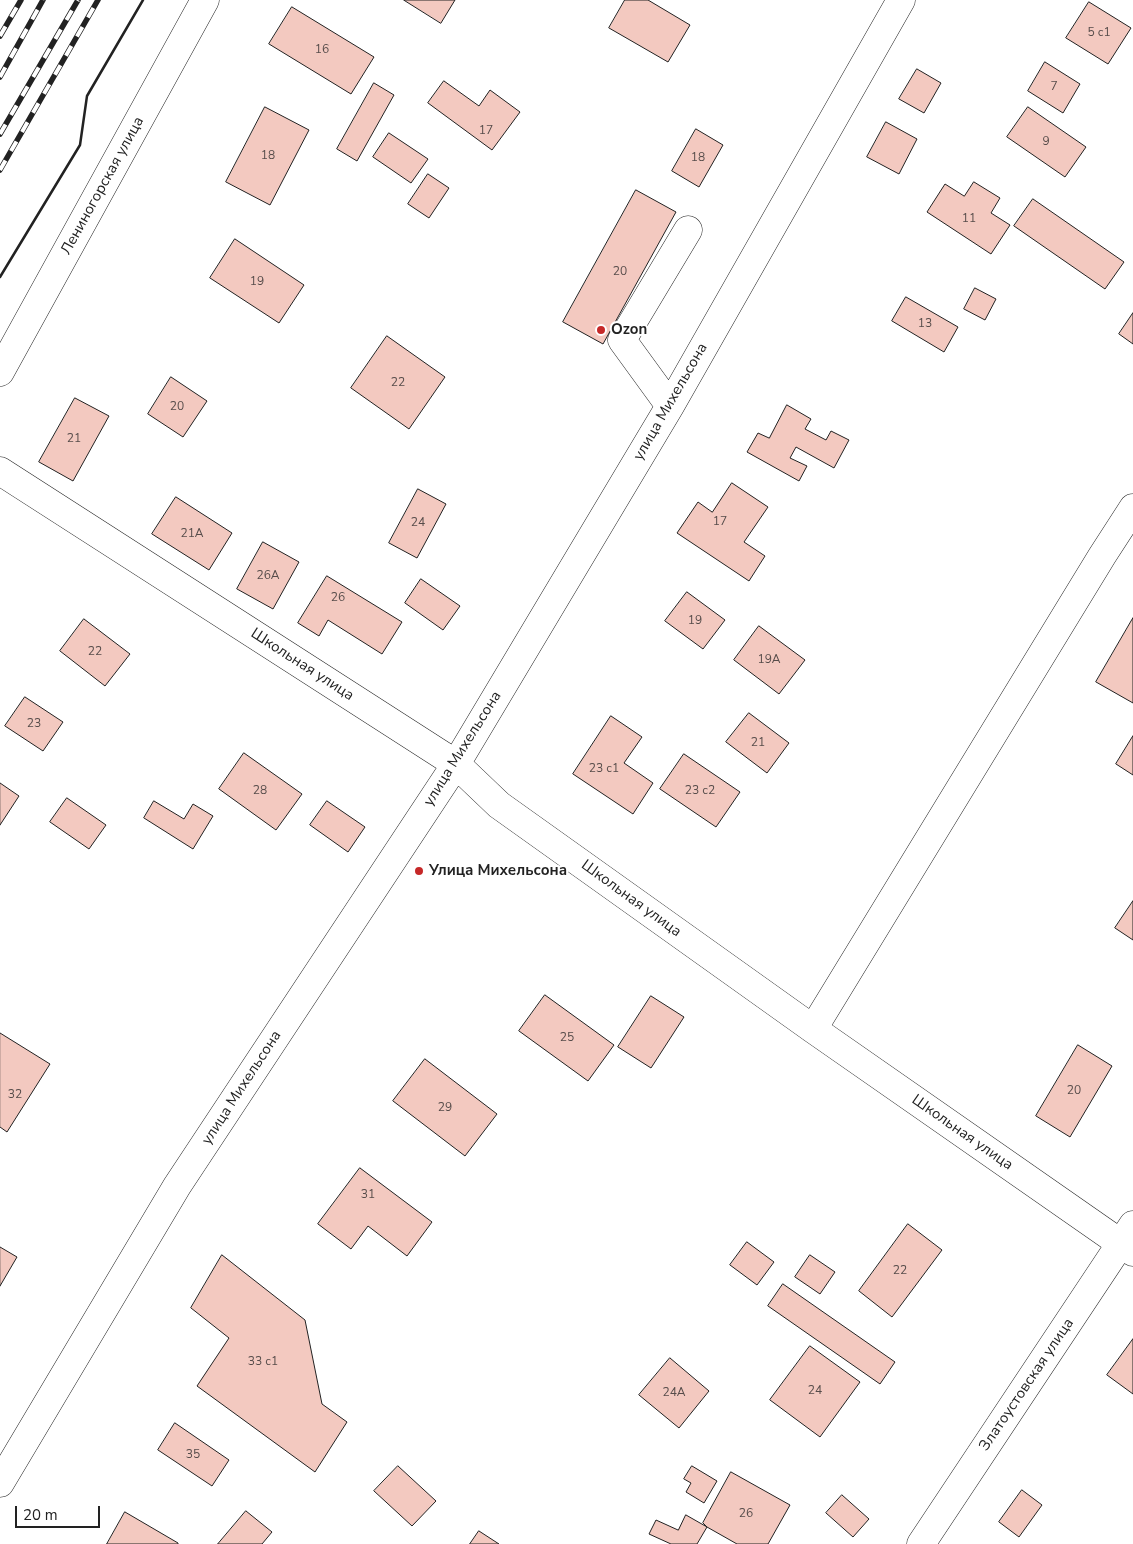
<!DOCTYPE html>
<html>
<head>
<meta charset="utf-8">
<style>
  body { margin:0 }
  #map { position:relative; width:1133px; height:1544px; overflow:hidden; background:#fff; font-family:"Nunito Sans",sans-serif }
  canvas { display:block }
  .scale { position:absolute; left:15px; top:1506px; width:85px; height:22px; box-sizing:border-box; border:2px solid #222; border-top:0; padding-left:6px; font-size:15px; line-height:18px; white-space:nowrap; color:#222; -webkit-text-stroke:4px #fff; paint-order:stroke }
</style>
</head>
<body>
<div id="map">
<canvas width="1133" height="1544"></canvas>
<div class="scale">20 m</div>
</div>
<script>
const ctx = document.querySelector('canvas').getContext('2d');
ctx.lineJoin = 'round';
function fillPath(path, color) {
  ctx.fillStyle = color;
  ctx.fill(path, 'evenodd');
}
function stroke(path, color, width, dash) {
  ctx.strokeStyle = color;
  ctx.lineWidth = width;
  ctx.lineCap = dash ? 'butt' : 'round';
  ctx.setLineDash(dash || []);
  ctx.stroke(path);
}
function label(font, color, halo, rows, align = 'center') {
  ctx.font = font + ' "Nunito Sans",sans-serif';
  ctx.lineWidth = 4;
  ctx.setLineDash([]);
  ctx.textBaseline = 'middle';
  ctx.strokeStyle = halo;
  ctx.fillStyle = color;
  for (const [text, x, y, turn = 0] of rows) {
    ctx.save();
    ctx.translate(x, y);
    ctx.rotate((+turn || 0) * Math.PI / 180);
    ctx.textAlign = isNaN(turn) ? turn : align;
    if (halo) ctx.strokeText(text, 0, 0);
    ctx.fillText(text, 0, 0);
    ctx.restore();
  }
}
const building = new Path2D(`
  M404,0H455L441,23Z
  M625,0H648L690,25L668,62L609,28Z
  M1089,2L1131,28L1108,64L1066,38Z
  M292,7L374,57L351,94L269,44Z
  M1045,62L1080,84L1063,113L1028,91Z
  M917,69L941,83L924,113L899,99Z
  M444,81L479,106L490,90L520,112L492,150L428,103Z
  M374,83L394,95L357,161L337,149Z
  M265,107L309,130L270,205L226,182Z
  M1028,107L1086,147L1065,177L1007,137Z
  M886,122L917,139L899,174L867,157Z
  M696,129L723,145L699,187L672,171Z
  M389,133L428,159L411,183L373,157Z
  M428,174L449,188L429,218L408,204Z
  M974,182L1000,198L991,213L1010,225L991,254L927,212L945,184L964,196Z
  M636,190L676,212L603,344L563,322Z
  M1033,199L1124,262L1105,289L1014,226Z
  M235,239L304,285L279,323L210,278Z
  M975,288L996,299L985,320L964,309Z
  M906,297L958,327L944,352L892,321Z
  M1133,313V344L1119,334Z
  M387,336L445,377L409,429L351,388Z
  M171,377L207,401L183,437L148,414Z
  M75,398L109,416L73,481L39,462Z
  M787,405L811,419L805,429L826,440L831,431L849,440L834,468L796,447L790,458L807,466L799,481L747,452L758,433L769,438Z
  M732,483L768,507L744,542L765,556L749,581L677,533L698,502L712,512Z
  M418,489L446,504L417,558L389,543Z
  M176,497L232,533L209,570L152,534Z
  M263,542L299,562L273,609L237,589Z
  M327,576L402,622L382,654L328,620L319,636L298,623Z
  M421,579L460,606L443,630L405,603Z
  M687,592L725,620L703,649L665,621Z
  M1133,618V703L1096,682Z
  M84,619L130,654L105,686L60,651Z
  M759,626L805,660L779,694L734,660Z
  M25,697L63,722L43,751L5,726Z
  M749,713L789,743L767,773L726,742Z
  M611,716L642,737L624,763L653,783L633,814L573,774Z
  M1133,736V775L1116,764Z
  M244,753L302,794L276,830L219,789Z
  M684,754L740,792L716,827L660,789Z
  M0,783L19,796L0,825Z
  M67,798L106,825L89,849L50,822Z
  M154,801L184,819L193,804L213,816L193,849L144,818Z
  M327,801L365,827L348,852L310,825Z
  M1133,901V940L1115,928Z
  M545,995L614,1045L588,1081L519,1031Z
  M651,996L684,1017L651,1068L618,1047Z
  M0,1033L50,1064L7,1132L0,1127Z
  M1078,1045L1112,1066L1070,1137L1036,1116Z
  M425,1059L497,1114L465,1156L393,1101Z
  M360,1168L432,1222L407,1256L368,1226L351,1249L318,1224Z
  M908,1224L942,1250L892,1317L859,1291Z
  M747,1242L774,1262L757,1285L730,1265Z
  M0,1247L17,1257L0,1286Z
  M222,1255L305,1320L322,1404L347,1422L315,1472L197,1386L229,1338L191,1308Z
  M810,1255L835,1272L820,1294L795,1277Z
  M783,1284L895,1362L880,1384L768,1306Z
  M1133,1339V1394L1107,1375Z
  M810,1346L860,1382L820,1437L770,1400Z
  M670,1358L709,1391L679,1428L639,1395Z
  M175,1423L229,1460L212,1486L158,1450Z
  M398,1466L436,1501L412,1526L374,1491Z
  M692,1466L717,1481L704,1503L686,1492L691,1483L684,1479Z
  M731,1472L790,1505L768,1544H737L707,1527L703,1523Z
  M1022,1490L1042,1505L1019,1537L999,1522Z
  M842,1495L869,1519L853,1537L826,1513Z
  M246,1511L272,1532L262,1544H218Z
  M125,1512L178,1543V1544H107Z
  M686,1515L707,1527L697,1544H671L649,1534L656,1520L678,1530Z
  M479,1531L499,1544H470Z`);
fillPath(building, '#f3c9c0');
stroke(building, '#222', 1);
const minor = new Path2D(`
  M0,372L205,0
  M670,406L622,340L688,230
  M0,471L456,764L499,805L813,1029L1133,1252
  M813,1029L1102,556L1133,508
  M0,1483L177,1186L456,764L670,406L901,0
  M921,1544L1133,1225`);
stroke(minor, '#222', 29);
stroke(minor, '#fff', 28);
const rail = new Path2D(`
  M0,36L21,0
  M0,77L43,0
  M0,134L78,0
  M0,170L98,0`);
stroke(rail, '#222', 5.5);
stroke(rail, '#fff', 4, [11]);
stroke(new Path2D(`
  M0,277L80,145L87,96L143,0`), '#222', 2.5);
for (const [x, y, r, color] of [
  [601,330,5,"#c62828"],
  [419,871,5,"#c62828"]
]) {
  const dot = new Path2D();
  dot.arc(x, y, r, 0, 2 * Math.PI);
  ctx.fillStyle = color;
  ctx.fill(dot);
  stroke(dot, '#fff', 2);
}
label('12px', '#564c4a', null, [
  ["5 с1",1099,33],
  ["16",322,50],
  ["7",1054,87],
  ["17",486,131],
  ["9",1046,142],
  ["18",268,156],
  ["18",698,158],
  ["11",969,219],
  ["20",620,272],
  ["19",257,282],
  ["13",925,324],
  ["22",398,383],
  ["20",177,407],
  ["21",74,439],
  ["17",720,522],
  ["24",418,523],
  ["21А",192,534],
  ["26А",268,576],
  ["26",338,598],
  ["19",695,621],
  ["22",95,652],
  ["19А",769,660],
  ["23",34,724],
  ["21",758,743],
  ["23 с1",604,769],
  ["28",260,791],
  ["23 с2",700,791],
  ["25",567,1038],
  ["20",1074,1091],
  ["32",15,1095],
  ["29",445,1108],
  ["31",368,1195],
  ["22",900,1271],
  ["33 с1",263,1362],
  ["24",815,1391],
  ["24А",674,1393],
  ["35",193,1455],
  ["26",746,1514]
]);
label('15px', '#222', '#fff', [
  ["Лениногорская улица",103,186,-61],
  ["улица Михельсона",671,402,-60],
  ["Школьная улица",302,665,33],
  ["улица Михельсона",463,749,-58],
  ["Школьная улица",631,899,36],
  ["улица Михельсона",242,1088,-57],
  ["Школьная улица",962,1133,35],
  ["Златоустовская улица",1027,1385,-56]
]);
label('bold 15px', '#222', '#fff', [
  ["Ozon",611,330],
  ["Улица Михельсона",429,871]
], 'left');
</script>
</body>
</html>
